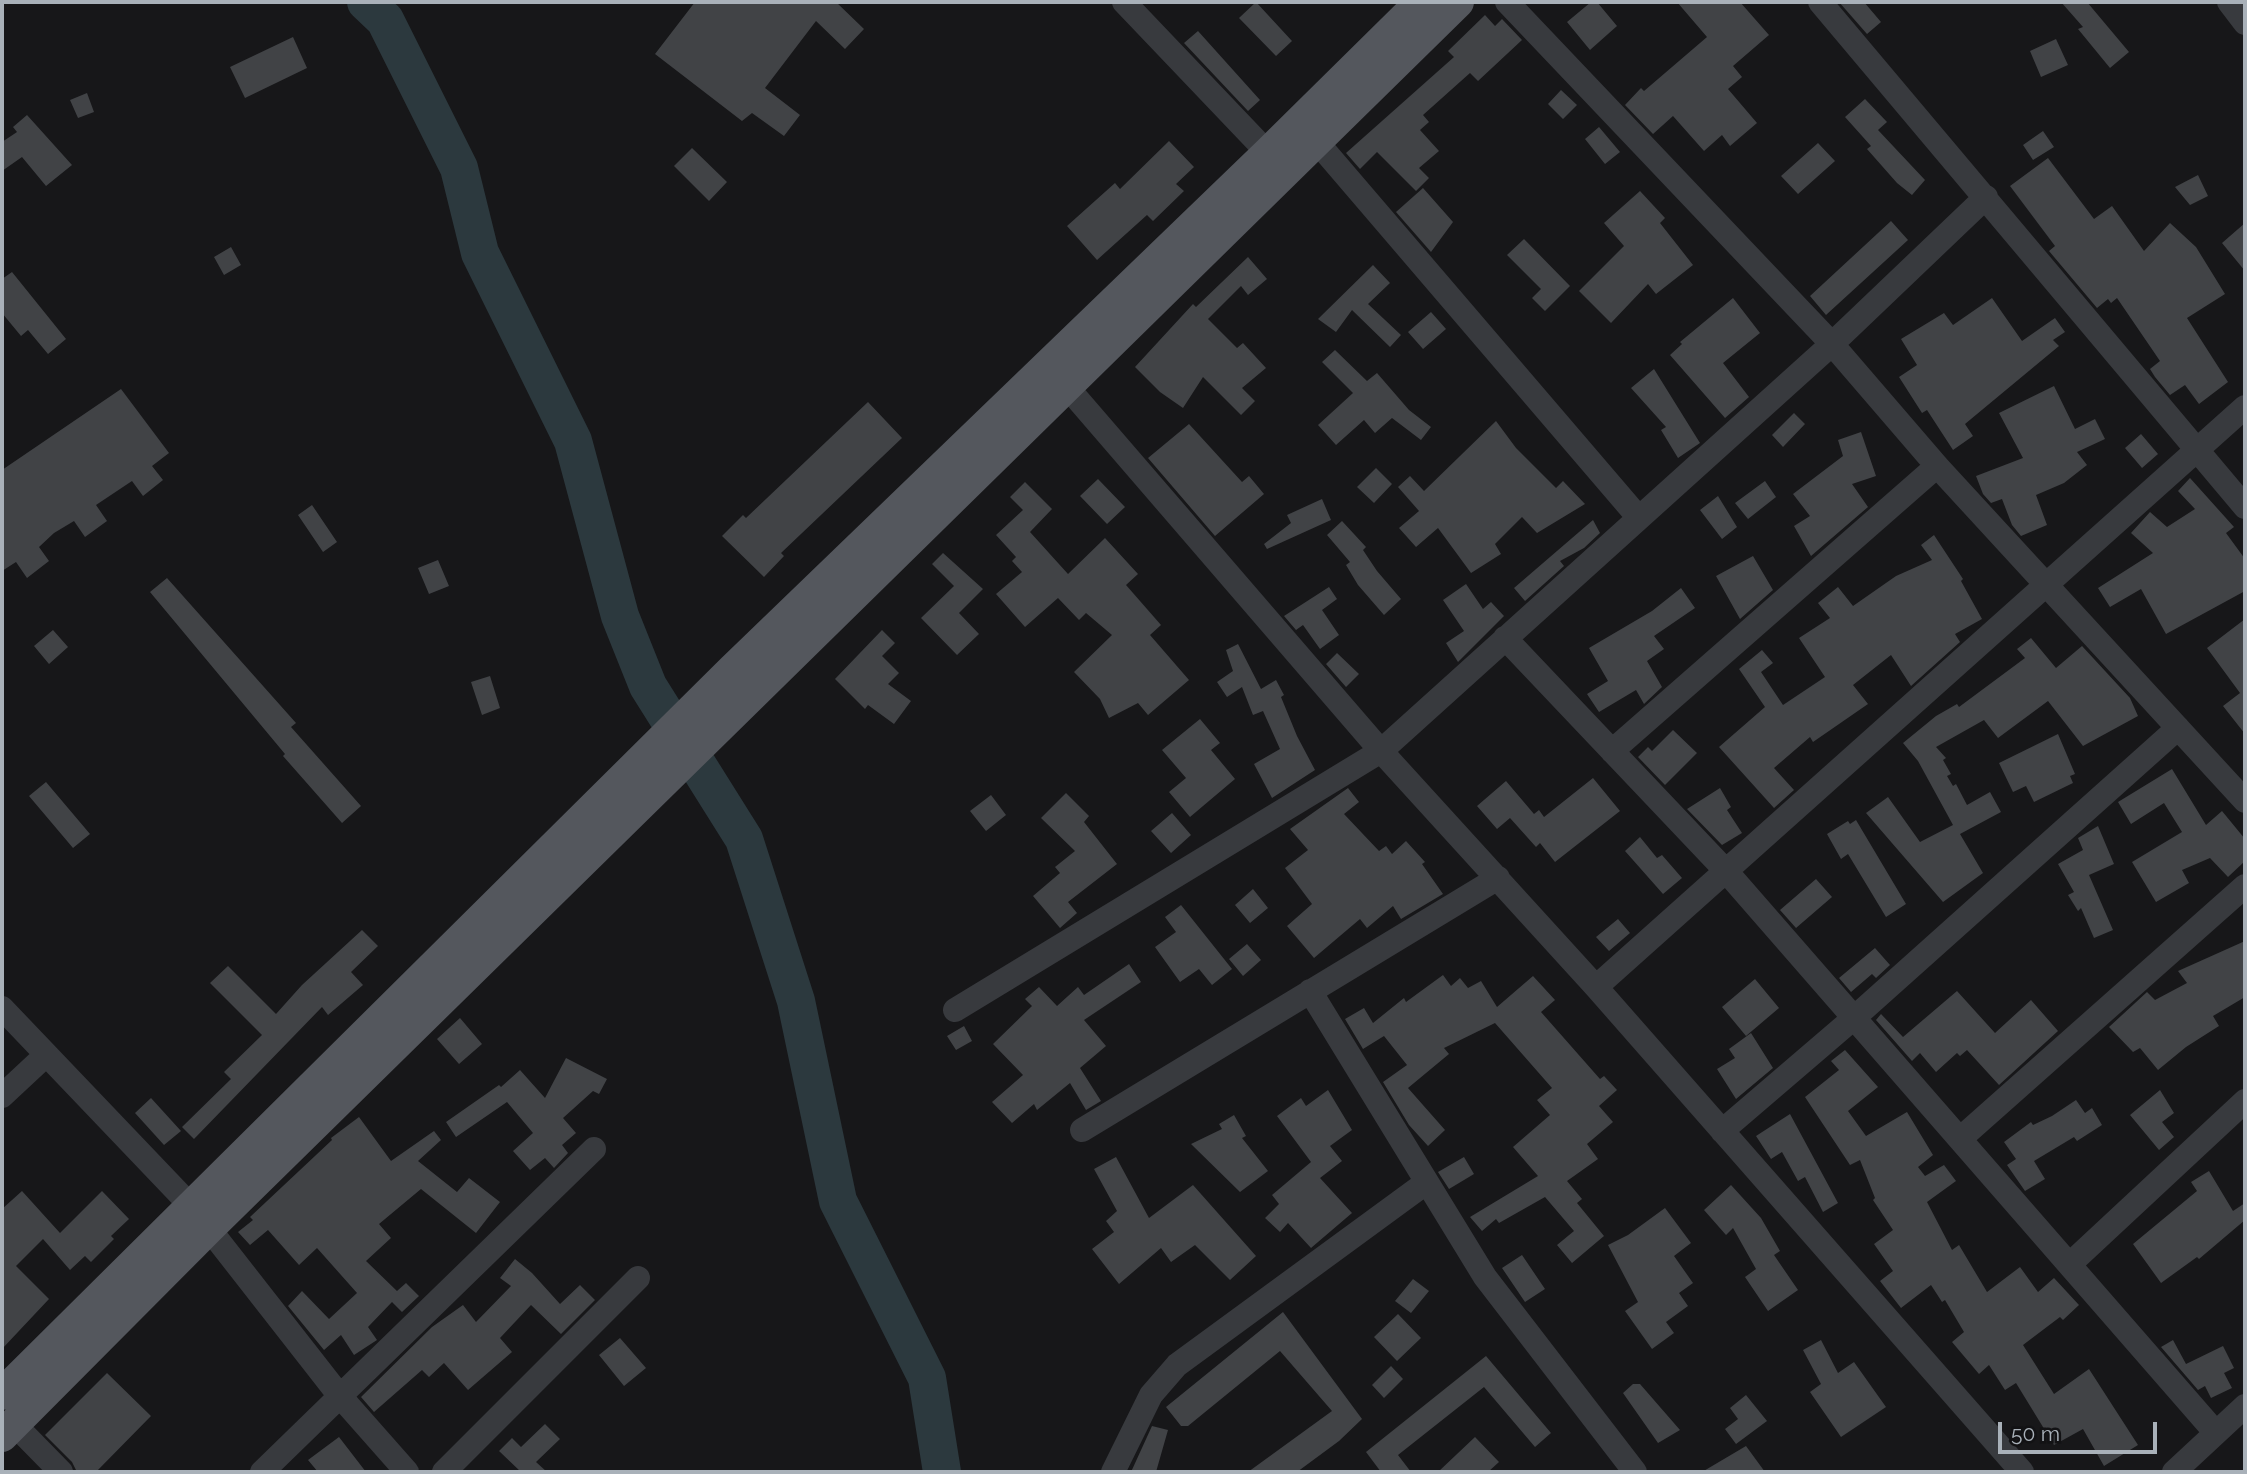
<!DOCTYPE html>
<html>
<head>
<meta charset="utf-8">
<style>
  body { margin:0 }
  #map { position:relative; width:2247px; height:1474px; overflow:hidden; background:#171719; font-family:Raleway,sans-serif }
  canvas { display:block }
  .frame { position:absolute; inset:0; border:4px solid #a9b1b9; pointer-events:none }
  .scale { position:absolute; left:1998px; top:1422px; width:159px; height:32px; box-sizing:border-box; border:4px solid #a9b1b9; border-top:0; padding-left:9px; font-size:21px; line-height:24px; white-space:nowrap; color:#a9b1b9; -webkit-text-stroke:5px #121214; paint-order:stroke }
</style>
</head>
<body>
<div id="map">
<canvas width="2247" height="1474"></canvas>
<div class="frame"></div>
<div class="scale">50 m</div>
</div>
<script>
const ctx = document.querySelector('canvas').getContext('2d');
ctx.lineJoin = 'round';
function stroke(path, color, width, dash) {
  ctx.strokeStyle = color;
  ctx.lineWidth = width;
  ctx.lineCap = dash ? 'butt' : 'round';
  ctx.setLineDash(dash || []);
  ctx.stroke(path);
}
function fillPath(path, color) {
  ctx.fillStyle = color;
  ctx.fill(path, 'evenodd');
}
stroke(new Path2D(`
  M366,2L385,20L459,168L480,253L573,441L620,616L648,686L744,839L796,1001L838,1201L927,1378L942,1472`), '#2c393e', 38);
fillPath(new Path2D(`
  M695,2H836L864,29L845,49L816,21L765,88L800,115L784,136L752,113L742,121L655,54Z
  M1256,2L1292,41L1276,56L1239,18Z
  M1591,2H1597L1617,26L1590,50L1567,22Z
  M1677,2H1740L1769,35L1733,66L1742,77L1728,89L1757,123L1730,146L1722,135L1704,151L1673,116L1653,134L1625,105L1641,88L1644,91L1707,37Z
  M1839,2H1864L1881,22L1867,34Z
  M2061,2H2087L2129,52L2110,68L2078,29L2083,27Z
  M1485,15L1495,26L1502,19L1522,40L1478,81L1470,73L1423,115L1429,122L1420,130L1439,151L1419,168L1429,178L1416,191L1377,152L1360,169L1346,153L1454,57L1448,51Z
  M1198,31L1260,100L1248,111L1184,43Z
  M293,37L307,68L245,98L230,67Z
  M2056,39L2068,65L2041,77L2030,51Z
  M1561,90L1577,105L1563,119L1548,104Z
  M87,93L94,112L78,118L70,100Z
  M1865,99L1887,122L1878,130L1925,180L1912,195L1897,183L1867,149L1871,146L1845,117Z
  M27,115L72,165L46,186L22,157L2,171V142L17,132L13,127Z
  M1599,127L1620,152L1605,164L1585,139Z
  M2043,131L2054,147L2033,160L2023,145Z
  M1169,141L1194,167L1176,184L1184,191L1153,221L1147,215L1097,260L1067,226L1115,183L1120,189Z
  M1818,143L1835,161L1798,194L1781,176Z
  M692,148L727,182L709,201L674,166Z
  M2048,158L2094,219L2112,206L2144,251L2170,223L2196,247L2225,294L2187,318L2228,382L2199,404L2185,385L2170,395L2155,377L2150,369L2160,361L2117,298L2111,303L2108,299L2097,308L2049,251L2055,246L2010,186Z
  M2198,175L2208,196L2190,205L2175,187Z
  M1423,188L1453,222L1431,252L1396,212Z
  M1640,191L1665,218L1660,223L1693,265L1656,294L1648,284L1611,323L1579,291L1624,246L1604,223Z
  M1891,221L1908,240L1826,315L1810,296Z
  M2245,223V271L2222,243Z
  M1524,239L1570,286L1545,311L1532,298L1541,289L1507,255Z
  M231,247L241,265L224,275L214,257Z
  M1248,257L1267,279L1248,295L1241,286L1208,319L1237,348L1243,343L1266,368L1242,388L1255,401L1241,415L1203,377L1183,408L1160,392L1135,367L1193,304L1196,307Z
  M1373,265L1390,283L1368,304L1401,335L1390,347L1352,310L1336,332L1318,319Z
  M12,272L66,339L48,354L28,330L21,336L2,313V279Z
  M1733,298L1760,333L1723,363L1749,397L1725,418L1670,355L1682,344L1680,342Z
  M1992,298L2022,341L2055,318L2065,332L2053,340L2059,346L1965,424L1973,436L1953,450L1927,410L1922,413L1899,377L1917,365L1901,339L1944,313L1953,325Z
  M1431,312L1446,329L1423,349L1408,332Z
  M1335,350L1367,381L1377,373L1409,410L1431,427L1421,440L1392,418L1375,433L1364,420L1336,445L1318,425L1353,393L1322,362Z
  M1654,369L1700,443L1678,458L1661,430L1666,427L1631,388Z
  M2054,386L2075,429L2095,419L2105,439L2077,452L2087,465L2064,483L2036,495L2047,525L2021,536L2012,525L2002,499L1991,503L1983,494L1976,476L2023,458L1999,413Z
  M121,389L169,453L152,466L163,480L143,496L132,481L96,505L107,521L85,537L74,521L54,533L39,547L49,561L27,578L16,562L2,571V470Z
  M868,402L902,438L781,553L784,556L764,577L722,536L743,515L746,518Z
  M1794,413L1805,424L1783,447L1772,435Z
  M1496,421L1516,448L1556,488L1563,481L1585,504L1537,533L1522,517L1495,544L1501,554L1471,573L1438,528L1416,547L1399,528L1419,511L1398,487L1410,476L1424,491Z
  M1189,424L1242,482L1249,476L1264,494L1215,536L1148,458Z
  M1861,432L1876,476L1852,484L1868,507L1811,556L1794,526L1810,516L1793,494L1843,456L1838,440Z
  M2141,434L2158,454L2142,468L2125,448Z
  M1376,468L1392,484L1374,503L1357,487Z
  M2190,478L2234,527L2226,533L2245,559V591L2166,634L2141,589L2110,607L2098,588L2153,553L2131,533L2150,512L2167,527L2195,509L2178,491Z
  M1098,479L1125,507L1107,524L1080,496Z
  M1765,481L1776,497L1748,519L1735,503Z
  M1025,482L1052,509L1030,532L1068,574L1105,538L1138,574L1126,585L1161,625L1150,635L1189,680L1148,715L1138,703L1109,718L1100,699L1074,672L1112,635L1086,613L1079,620L1058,598L1025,627L996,594L1022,572L1012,561L1016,557L996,535L1023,510L1010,497Z
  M1718,496L1737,527L1722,539L1700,510Z
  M1322,499L1331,520L1267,549L1264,544L1291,523L1287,515Z
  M312,505L337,542L323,552L298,515Z
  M1593,520L1600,533L1584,548L1560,561L1564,566L1525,601L1514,588Z
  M1342,521L1366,547L1363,550L1377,571L1401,599L1384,615L1358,585L1346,565L1350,562L1327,535Z
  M1934,535L1963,579L1961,581L1982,619L1955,634L1960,642L1911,686L1891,655L1853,685L1868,704L1813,742L1810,737L1774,768L1794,790L1774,808L1719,747L1765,707L1739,669L1762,650L1773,663L1761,672L1783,705L1825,677L1799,638L1830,618L1818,603L1838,587L1853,606L1896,576L1932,560L1921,545Z
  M943,553L983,589L959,613L979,634L957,655L921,618L954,586L932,564Z
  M1753,556L1773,590L1740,619L1716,576Z
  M438,560L449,586L429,594L418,568Z
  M167,578L296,723L291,727L361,806L342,823L283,756L285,754L150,592Z
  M1466,584L1483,609L1491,602L1504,616L1458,662L1446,643L1464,631L1443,600Z
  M1329,587L1337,599L1322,610L1339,635L1320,649L1303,625L1296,630L1284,616Z
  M1681,588L1695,608L1654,636L1664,649L1647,661L1662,687L1644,704L1636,690L1599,712L1587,694L1608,681L1589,648L1652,611Z
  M2245,619V734L2223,706L2240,693L2207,648Z
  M53,630L68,647L49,664L34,646Z
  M882,630L895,643L882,656L899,673L888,684L911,701L894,724L868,705L865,709L835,679Z
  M2031,638L2056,668L2082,646L2130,698L2138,716L2083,746L2048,701L1998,738L1984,720L1936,747L1946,758L1943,760L1951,774L1947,776L1953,786L1956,784L1967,805L1990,792L2001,812L1960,834L1983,873L1943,902L1866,813L1888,797L1920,842L1953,825L1918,761L1903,743L1936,716L1957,704L1959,707L2025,658L2017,649Z
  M1238,644L1261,689L1276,680L1284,695L1281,697L1297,736L1315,770L1272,798L1254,764L1280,749L1263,711L1253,715L1242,687L1227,697L1217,682L1233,671L1226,650Z
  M1337,653L1359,674L1346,687L1326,664Z
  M490,676L500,708L482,715L471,682Z
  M1200,719L1220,743L1211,750L1235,779L1190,817L1169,792L1186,778L1162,750Z
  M1673,730L1697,753L1665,785L1638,757L1648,747L1652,751Z
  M2058,734L2075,774L2070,776L2073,783L2034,802L2026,786L2013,792L1999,763Z
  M2172,769L2206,825L2222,811L2245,839V861L2228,877L2210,858L2182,870L2189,883L2156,902L2132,862L2182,832L2164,803L2131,824L2118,802Z
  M1593,778L1620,811L1555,862L1540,843L1536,847L1510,818L1497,829L1477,806L1506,781L1534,814L1539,810L1544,817Z
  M46,782L90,834L73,848L29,796Z
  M1348,788L1359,802L1344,814L1379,851L1386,846L1392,854L1406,841L1425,862L1422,864L1443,894L1401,919L1393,906L1367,928L1360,919L1314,958L1287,926L1312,904L1285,868L1308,850L1290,829Z
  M1720,788L1731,807L1727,810L1742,833L1722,845L1687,809Z
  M1066,793L1089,816L1084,822L1117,864L1068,902L1077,913L1060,928L1033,896L1060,873L1055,867L1075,851L1041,818Z
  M991,795L1006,815L986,831L970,811Z
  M1172,813L1191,835L1171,853L1151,831Z
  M1856,820L1906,904L1886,917L1848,854L1841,859L1827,834L1848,821L1850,824Z
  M2098,826L2114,864L2089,875L2113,930L2094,938L2081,908L2078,911L2068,895L2074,892L2058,864L2083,850L2078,838Z
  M1640,837L1657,858L1662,855L1682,878L1663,894L1625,851Z
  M1816,879L1832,897L1796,928L1780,910Z
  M1253,889L1268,908L1250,923L1235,905Z
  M1181,905L1232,969L1212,985L1199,969L1180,982L1155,947L1176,932L1165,917Z
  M1618,919L1630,933L1609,951L1596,937Z
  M362,930L378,946L351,972L363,985L328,1015L322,1007L194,1139L182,1127L231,1079L224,1072L262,1035L210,983L228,966L276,1014L302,985Z
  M2245,941V997L2213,1016L2219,1026L2186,1047L2158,1070L2140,1048L2133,1052L2109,1027L2147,992L2155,1000L2187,983L2178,971Z
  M1247,944L1261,960L1243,976L1229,959Z
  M1875,948L1890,965L1876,978L1872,974L1851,992L1839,978Z
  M1129,964L1141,982L1084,1020L1106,1046L1080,1068L1101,1101L1086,1110L1070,1083L1037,1110L1034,1104L1012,1123L992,1102L1023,1075L993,1044L1032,1006L1025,999L1039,987L1057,1006L1078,987L1084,995Z
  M1443,975L1451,986L1460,978L1468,988L1481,981L1497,1007L1533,976L1555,1000L1541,1012L1600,1079L1604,1076L1617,1090L1599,1106L1613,1122L1587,1144L1598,1159L1567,1181L1582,1199L1577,1203L1604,1236L1572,1263L1557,1245L1574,1231L1545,1197L1499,1223L1496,1219L1482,1231L1470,1217L1538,1176L1513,1147L1550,1115L1537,1100L1552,1088L1495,1023L1444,1048L1449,1054L1408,1088L1445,1130L1428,1146L1409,1125L1383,1082L1407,1065L1384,1036L1363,1049L1345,1019L1364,1008L1373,1023L1404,998L1406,1002Z
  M1755,979L1779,1008L1746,1036L1722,1007Z
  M1957,991L1995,1033L2031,1000L2058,1031L1999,1085L1967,1050L1960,1056L1957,1053L1936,1072L1920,1053L1912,1061L1876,1020L1881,1014L1903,1037Z
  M460,1018L482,1044L459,1064L437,1039Z
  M964,1026L972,1041L956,1050L947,1036Z
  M1751,1033L1773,1068L1736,1099L1717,1069L1735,1058L1729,1049Z
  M1845,1050L1878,1087L1848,1111L1866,1136L1907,1112L1933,1155L1918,1167L1925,1176L1944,1165L1956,1181L1927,1202L1952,1250L1959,1245L1987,1292L2020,1267L2038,1292L2054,1278L2079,1305L2063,1320L2060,1317L2023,1345L2054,1394L2089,1369L2138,1445L2104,1466L2083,1429L2054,1445L2016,1383L2005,1390L1989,1365L1979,1374L1952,1342L1964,1332L1945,1300L1942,1302L1931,1285L1901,1308L1880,1281L1893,1271L1874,1244L1893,1230L1873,1200L1875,1198L1860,1160L1850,1165L1805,1097L1839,1070L1831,1061Z
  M566,1058L607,1079L599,1094L593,1091L563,1118L576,1133L562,1145L568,1153L554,1168L545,1158L530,1170L513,1151L533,1133L507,1102L456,1137L446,1122L499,1085L501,1087L520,1070L545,1098Z
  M1328,1090L1352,1130L1330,1146L1342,1161L1320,1178L1352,1213L1311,1248L1288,1223L1280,1232L1265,1218L1279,1204L1272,1195L1311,1162L1277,1116L1301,1098L1306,1106Z
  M2160,1090L2174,1113L2162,1122L2174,1137L2159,1150L2130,1115Z
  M151,1098L181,1131L164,1145L135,1113Z
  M2076,1100L2085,1113L2092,1108L2102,1125L2077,1141L2074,1137L2034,1161L2045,1179L2025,1191L2007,1165L2016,1159L2004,1142L2031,1122L2033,1125L2052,1116Z
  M1790,1114L1838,1203L1823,1212L1805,1177L1798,1181L1782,1152L1771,1159L1756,1136Z
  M1234,1115L1246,1136L1242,1138L1268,1171L1240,1192L1191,1144L1222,1129L1219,1124Z
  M359,1117L391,1161L434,1131L441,1140L418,1161L457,1192L469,1178L500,1202L476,1233L421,1189L379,1224L391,1238L366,1261L397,1291L406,1283L419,1296L402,1312L392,1302L368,1327L377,1340L354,1355L341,1335L324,1350L288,1306L302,1291L329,1319L357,1293L317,1248L299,1265L268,1230L250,1245L238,1232L253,1220L250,1217L332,1140L331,1138Z
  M1116,1157L1149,1218L1193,1185L1256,1256L1230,1280L1195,1245L1171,1262L1161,1248L1119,1284L1092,1249L1114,1232L1106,1221L1117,1211L1094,1169Z
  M1464,1157L1474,1174L1449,1189L1438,1172Z
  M2209,1171L2233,1211L2245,1203V1220L2199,1259L2197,1257L2161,1283L2133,1244L2197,1191L2191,1182Z
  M1731,1185L1761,1218L1780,1251L1774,1255L1798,1290L1768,1311L1745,1277L1756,1269L1733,1228L1726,1235L1704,1210Z
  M22,1191L60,1233L102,1191L129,1219L111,1236L114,1239L91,1262L85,1256L70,1270L43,1239L16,1266L49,1299L2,1349V1209Z
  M1665,1208L1691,1243L1674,1256L1693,1283L1679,1293L1688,1306L1666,1322L1674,1333L1652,1349L1625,1311L1638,1302L1608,1245L1628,1235Z
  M1522,1255L1545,1289L1525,1302L1502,1268Z
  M515,1259L532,1273L560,1304L580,1285L595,1300L561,1334L531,1305L500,1338L512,1352L468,1390L444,1363L429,1377L422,1370L374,1412L361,1397L432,1327L463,1305L476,1322L511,1286L500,1278Z
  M1413,1279L1429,1291L1411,1313L1395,1301Z
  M1283,1312L1362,1419L1339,1441L1297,1472H1248L1332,1411L1280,1351L1188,1426H1181L1166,1407Z
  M1398,1314L1421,1338L1397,1361L1374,1337Z
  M620,1338L646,1368L624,1386L599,1355Z
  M1821,1340L1838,1373L1854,1362L1886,1407L1841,1437L1810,1392L1821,1384L1803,1350Z
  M2173,1340L2186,1364L2223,1346L2234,1368L2224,1373L2232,1388L2211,1398L2205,1386L2198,1390L2161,1347Z
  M1486,1356L1551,1433L1535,1447L1484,1387L1398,1455L1411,1472H1381L1366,1452Z
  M1391,1366L1403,1379L1384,1398L1372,1385Z
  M107,1373L151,1416L96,1472H77L72,1462L45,1435Z
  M1633,1384H1640L1680,1430L1658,1443L1623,1393Z
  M1746,1395L1767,1421L1736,1444L1725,1429L1738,1419L1730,1408Z
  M545,1424L560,1439L536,1462L547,1472H521L499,1451L512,1438L521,1447Z
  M1152,1426L1168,1430L1156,1472H1131Z
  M339,1437L366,1472H318L308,1460Z
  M1475,1437L1499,1462L1488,1472H1438Z
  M1746,1446L1765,1472H1702Z`), '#414346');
stroke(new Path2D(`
  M1124,2L1268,153
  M1507,2L1832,344L1937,466L2245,801
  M1820,2L2245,507
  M2229,2L2245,23
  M1317,142L1639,518
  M1055,373L1381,751L1596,987L2022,1472
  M1505,638L1726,871L2216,1433
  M1612,751L1937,466
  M1596,987L2245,407
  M1310,991L1485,1277L1635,1472
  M2,1008L192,1207L339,1395L407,1472
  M955,1010L1381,751L1832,344L1986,197
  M2,1096L46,1055
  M1082,1130L1498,878
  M1722,1131L1855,1017L2178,728
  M1961,1138L2245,886
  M2070,1264L2245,1101
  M14,1424L61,1472
  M262,1472L594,1149
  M444,1472L638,1278
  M1113,1472L1151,1395L1177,1365L1427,1182
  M2174,1472L2245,1406`), '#383a3e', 24);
stroke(new Path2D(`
  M2,1394L732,670L1268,153L1421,2
  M2,1436L209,1228L1458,2`), '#54575d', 32);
</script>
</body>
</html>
